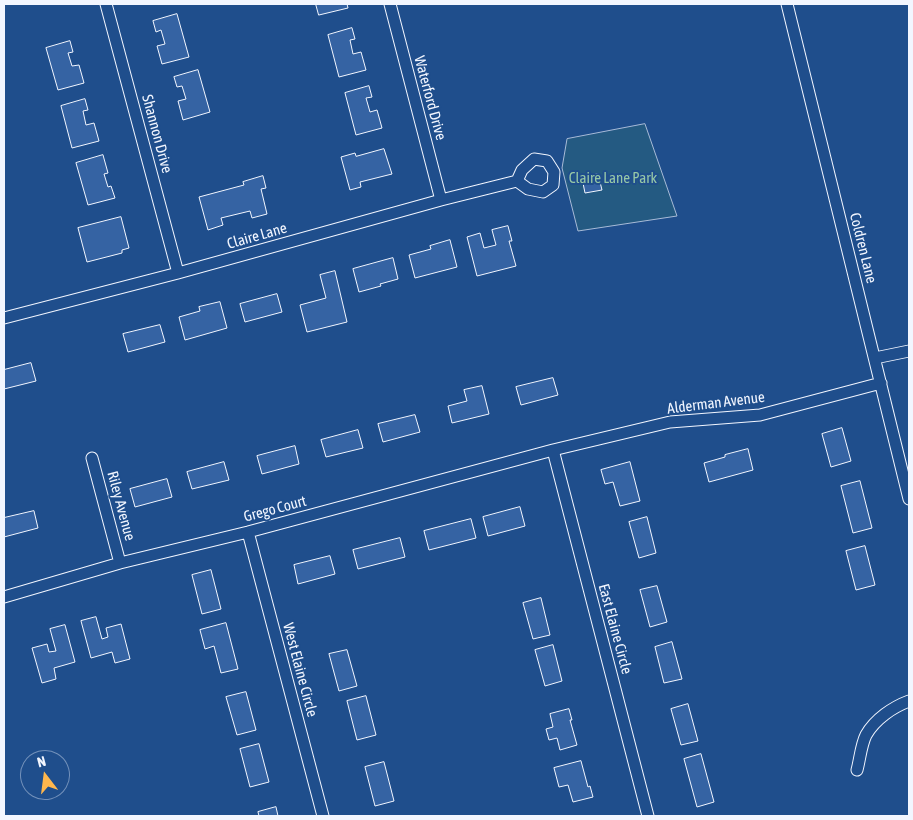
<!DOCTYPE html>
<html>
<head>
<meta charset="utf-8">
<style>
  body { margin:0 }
  #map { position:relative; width:913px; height:820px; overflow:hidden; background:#1f4e8c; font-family:"Asap Condensed",sans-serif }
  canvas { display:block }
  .frame { position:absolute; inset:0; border:5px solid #f2f6ff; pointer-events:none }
  .north { position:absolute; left:20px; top:750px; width:50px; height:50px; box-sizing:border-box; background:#1f4e8c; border:1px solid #7391ba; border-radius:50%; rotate:345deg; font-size:14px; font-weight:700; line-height:20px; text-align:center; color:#f2f6ff }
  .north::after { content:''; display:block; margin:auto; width:18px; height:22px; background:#ffb74d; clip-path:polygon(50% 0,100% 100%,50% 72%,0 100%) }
</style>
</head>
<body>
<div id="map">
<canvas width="913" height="820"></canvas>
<div class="frame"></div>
<div class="north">N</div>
</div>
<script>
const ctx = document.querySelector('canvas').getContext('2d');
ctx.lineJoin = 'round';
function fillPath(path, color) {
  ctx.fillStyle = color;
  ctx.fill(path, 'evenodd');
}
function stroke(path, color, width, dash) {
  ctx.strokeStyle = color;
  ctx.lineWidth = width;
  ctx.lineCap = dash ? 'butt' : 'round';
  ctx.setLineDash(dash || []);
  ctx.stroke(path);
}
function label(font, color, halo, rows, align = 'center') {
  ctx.font = font + ' "Asap Condensed",sans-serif';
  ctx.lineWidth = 4;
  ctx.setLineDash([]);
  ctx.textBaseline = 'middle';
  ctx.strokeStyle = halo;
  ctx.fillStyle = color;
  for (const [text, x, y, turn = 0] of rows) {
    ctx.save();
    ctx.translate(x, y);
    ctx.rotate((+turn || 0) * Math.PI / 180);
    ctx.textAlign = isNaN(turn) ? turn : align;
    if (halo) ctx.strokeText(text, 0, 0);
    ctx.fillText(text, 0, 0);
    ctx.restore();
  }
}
const green = new Path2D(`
  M645,124L677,216L578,231L562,168L567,139Z`);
fillPath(green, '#245a82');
stroke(green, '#a8bbd7', 1);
const building = new Path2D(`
  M316,4H347L348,8L319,15Z
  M177,14L189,57L162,64L157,46L165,44L161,30L156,32L153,21Z
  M352,28L355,39L350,40L353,54L361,52L366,70L339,77L328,35Z
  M70,41L73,52L68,53L72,66L79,65L84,83L58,90L46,48Z
  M198,70L210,112L183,120L178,101L186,99L182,86L177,87L174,77Z
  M369,86L372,97L366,98L370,112L377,110L382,128L356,135L345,93Z
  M85,99L88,110L83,111L86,125L94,123L99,141L72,148L61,106Z
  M384,149L392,174L360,182L361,187L350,190L341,157L355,153L356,156Z
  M103,155L108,173L104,174L108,187L111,186L115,198L88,205L76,163Z
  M598,174L602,190L585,193L582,178Z
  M263,176L266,188L261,189L267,214L252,218L250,211L221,218L223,225L208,230L199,197L244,185L243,182Z
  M121,217L129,248L122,250V253L87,262L78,228Z
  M508,226L512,241H509L516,266L477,276L467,237L480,233L484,248L496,245L492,230Z
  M450,240L457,267L415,278L409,255L431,249L430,246Z
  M393,258L398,279L380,284L381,286L359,292L353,269Z
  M335,271L347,322L307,332L300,305L326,298L320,275Z
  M277,294L282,312L245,322L240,304Z
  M220,302L227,328L185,340L179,317L200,311L199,307Z
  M160,325L165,342L128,352L123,334Z
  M31,363L36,381L4,389V370Z
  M553,378L558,395L521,405L516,387Z
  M482,386L489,414L452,423L448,406L467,401L464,390Z
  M415,415L420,432L383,442L378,424Z
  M842,428L851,461L831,467L822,434Z
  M358,430L363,448L326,457L321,440Z
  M295,446L299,464L262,474L257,456Z
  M748,449L753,470L709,482L704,463L725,457V455Z
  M224,462L229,480L192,489L187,472Z
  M630,462L640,501L620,506L613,482L605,484L601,470Z
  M167,479L172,497L135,507L130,489Z
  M860,481L872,528L853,533L841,486Z
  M520,507L525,526L488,536L483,517Z
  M34,511L38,528L4,537V518Z
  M647,517L656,553L639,558L629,522Z
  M471,519L476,538L429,550L424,531Z
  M400,538L405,557L358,569L353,550Z
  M865,546L875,585L856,590L846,551Z
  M330,556L335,574L298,584L294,565Z
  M211,570L221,609L202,614L192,575Z
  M657,586L667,622L650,627L640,590Z
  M541,598L550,635L533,639L523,603Z
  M96,617L102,639L108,637L106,628L121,624L130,659L115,663L112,652L91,658L81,621Z
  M226,623L238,669L221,673L214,646L205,649L200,630Z
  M65,625L75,662L54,668L56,679L42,683L32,648L47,644L49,652L56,651L50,629Z
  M672,642L682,679L664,683L655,647Z
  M553,645L562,681L545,686L535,650Z
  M347,650L357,686L339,691L329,654Z
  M246,692L256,730L237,735L226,697Z
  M366,696L376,735L357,740L347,701Z
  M688,704L698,741L681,745L671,709Z
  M569,709L572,720H570L577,745L560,750L557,738L549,740L546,729L553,727L550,714Z
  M259,744L269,782L250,787L240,749Z
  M701,754L714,802L697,807L684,759Z
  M581,761L588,787L590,786L593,797L573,802L568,785L559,787L554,768Z
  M384,762L394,801L375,806L365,767Z
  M276,807L278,816H259L258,812Z`);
fillPath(building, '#3563a3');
stroke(building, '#f2f6ff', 1);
const minor = new Path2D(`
  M106,4L178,273
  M390,4L441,200
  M787,4L909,499
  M534,159L547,161L554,172L553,185L543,192L528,189L517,181L522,170Z
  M4,318L178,273L441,200L517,181
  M875,358L909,351
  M553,450L648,816
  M92,458L120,563
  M248,532L323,816
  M4,597L120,563L248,532L553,450L670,422L760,415L881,383
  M857,770C860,759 861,745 866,735C875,719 893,707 909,701`);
stroke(minor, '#f2f6ff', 13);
stroke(minor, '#1f4e8c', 11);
label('15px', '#f2f6ff', '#1f4e8c', [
  ["Waterford Drive",430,98,75],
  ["Shannon Drive",157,134,75],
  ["Claire Lane",257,236,-16],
  ["Coldren Lane",863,248,76],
  ["Alderman Avenue",716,403,-7],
  ["Riley Avenue",121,506,75],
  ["Grego Court",275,509,-15],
  ["East Elaine Circle",615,629,75],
  ["West Elaine Circle",300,670,75]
]);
label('15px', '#97c8a6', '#1f4e8c', [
  ["Claire Lane Park",613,178]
]);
</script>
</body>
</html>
